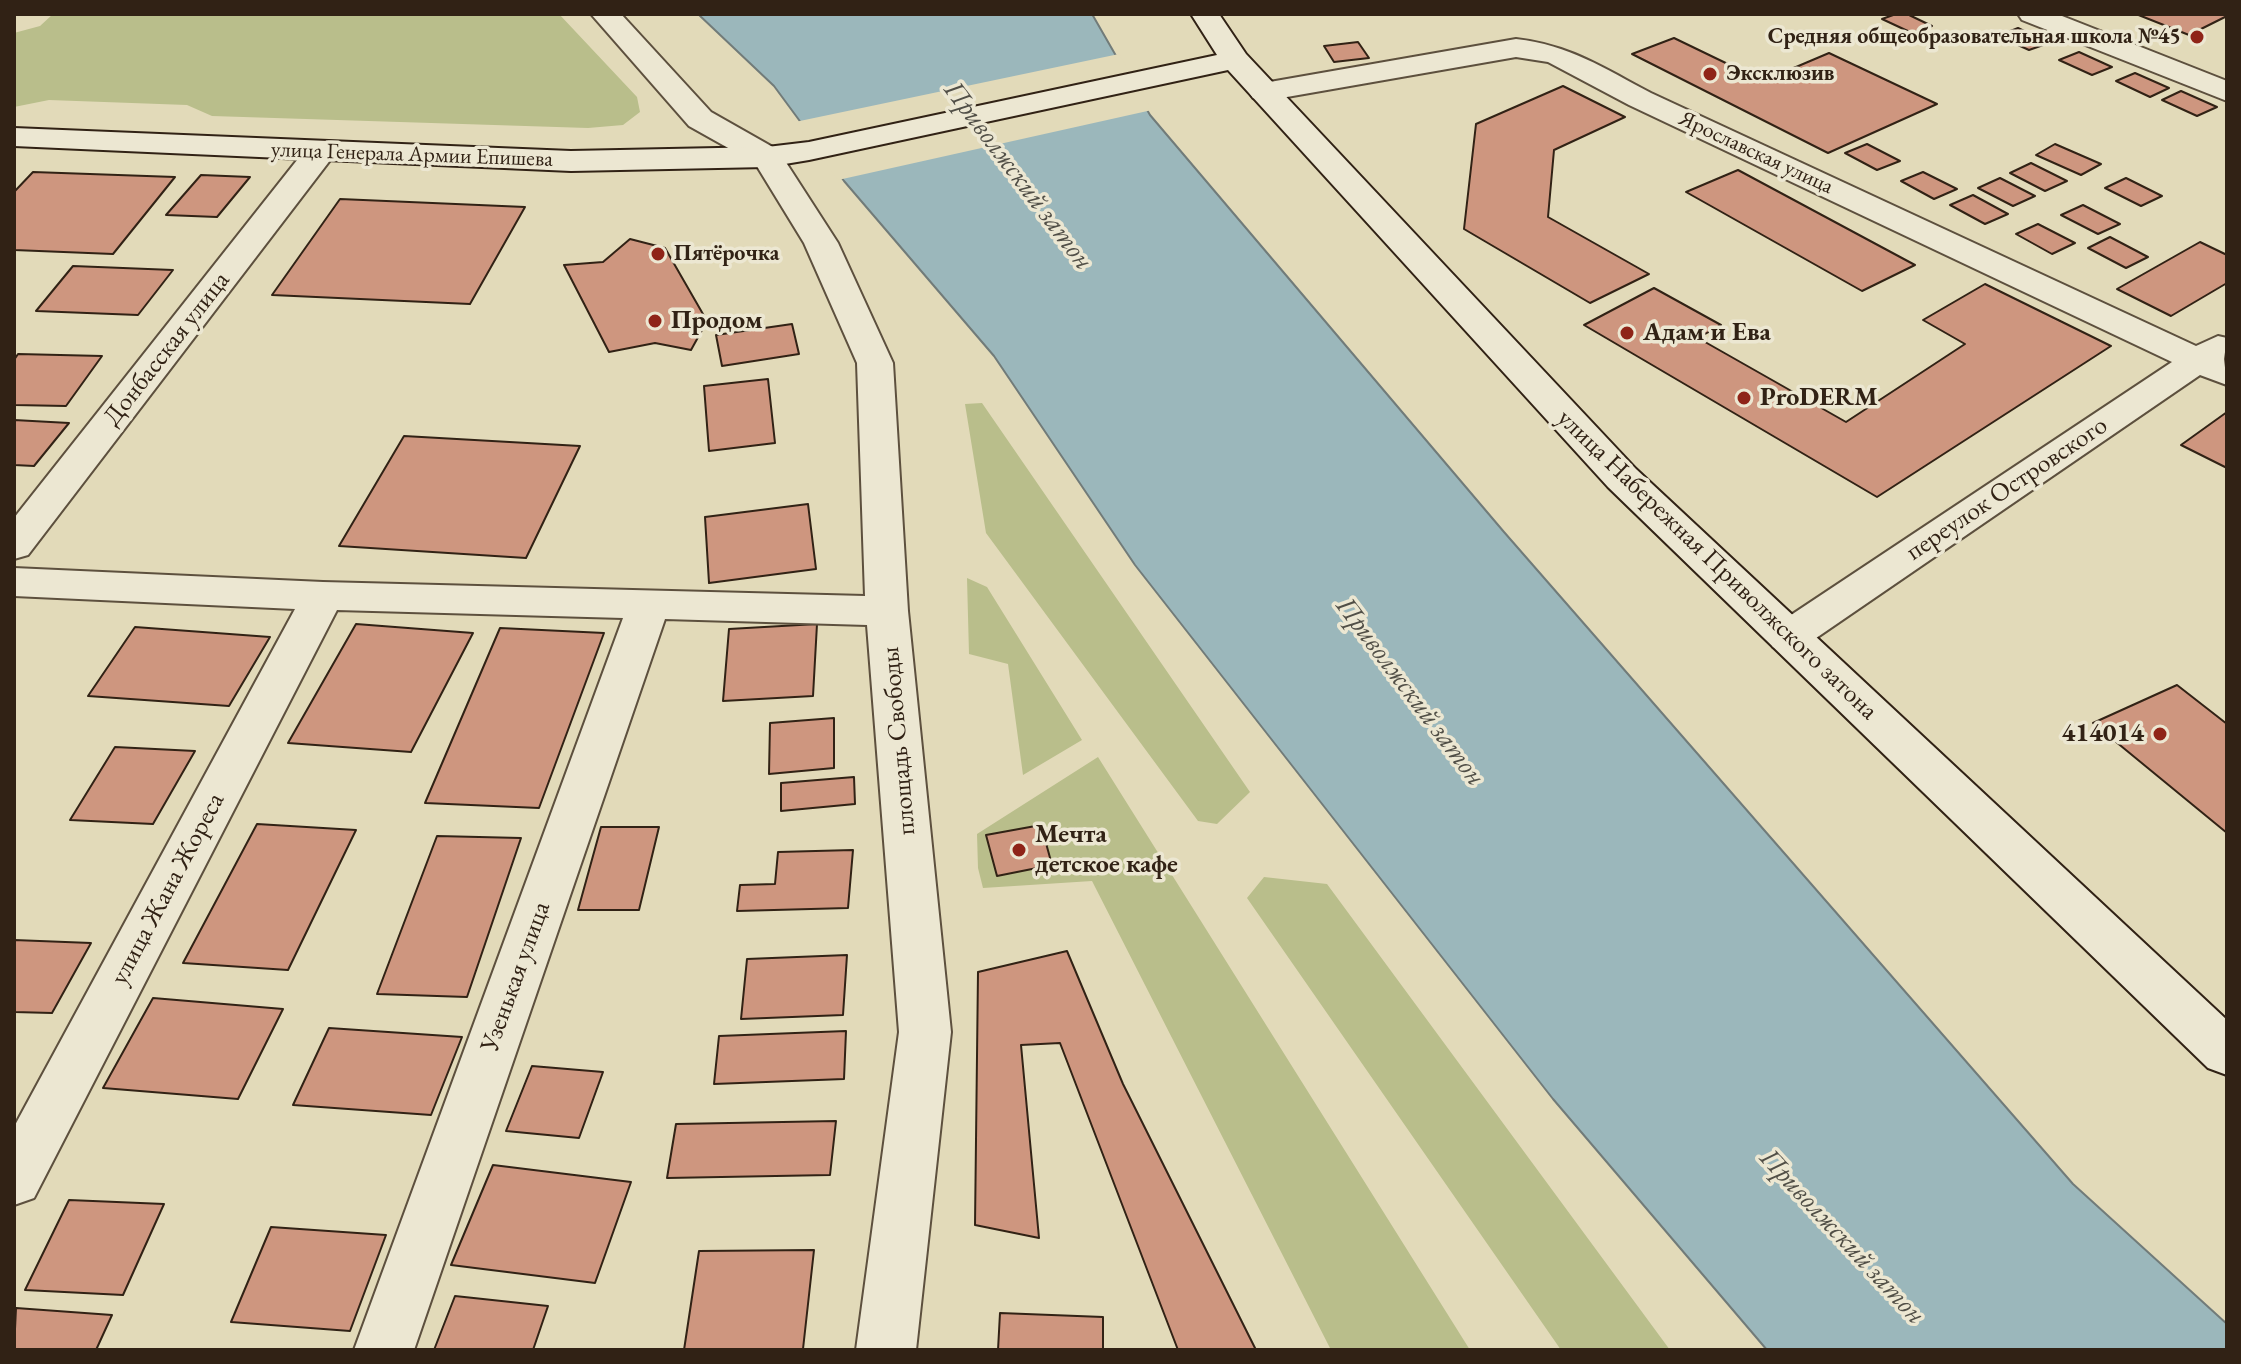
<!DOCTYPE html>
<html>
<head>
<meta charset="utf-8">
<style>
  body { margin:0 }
  #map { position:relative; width:2241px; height:1364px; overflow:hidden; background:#e2dab9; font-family:"EB Garamond",serif }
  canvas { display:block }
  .frame { position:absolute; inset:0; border:16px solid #312215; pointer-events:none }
</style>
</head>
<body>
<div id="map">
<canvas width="2241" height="1364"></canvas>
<div class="frame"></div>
</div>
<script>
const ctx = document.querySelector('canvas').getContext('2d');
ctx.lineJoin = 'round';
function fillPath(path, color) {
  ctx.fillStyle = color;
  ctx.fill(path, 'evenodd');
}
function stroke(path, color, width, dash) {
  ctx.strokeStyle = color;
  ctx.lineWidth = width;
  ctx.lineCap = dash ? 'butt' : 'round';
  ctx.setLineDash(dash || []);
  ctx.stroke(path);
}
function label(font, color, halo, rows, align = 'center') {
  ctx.font = font + ' "EB Garamond",serif';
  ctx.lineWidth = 7;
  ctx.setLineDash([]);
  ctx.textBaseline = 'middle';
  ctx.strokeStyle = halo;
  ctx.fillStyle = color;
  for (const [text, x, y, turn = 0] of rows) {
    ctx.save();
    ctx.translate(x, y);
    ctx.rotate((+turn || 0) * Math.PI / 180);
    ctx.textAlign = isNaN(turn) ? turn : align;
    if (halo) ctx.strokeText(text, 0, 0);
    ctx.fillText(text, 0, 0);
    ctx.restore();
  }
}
fillPath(new Path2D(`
  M53,14H559L637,97L640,112L623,125L588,128L212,116L187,105L49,100L14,107V33L40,26Z
  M982,403L1250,792L1217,824L1198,821L986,533L965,404Z
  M967,578L987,587L1082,740L1023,775L1008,664L969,654Z
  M1098,757L1470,1350H1331L1092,881L983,888L978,868L977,834Z
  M1264,877L1327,884L1670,1350H1561L1247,898Z`), '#b9be8b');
const water = new Path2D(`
  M698,14H1092L1150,115L1504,532L2073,1184L2227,1324V1350H1767L1553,1099L1135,565L994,356L844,181L774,86Z`);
fillPath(water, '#9bb7bb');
stroke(water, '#717b79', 2);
fillPath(new Path2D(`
  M1119,54L1152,110L838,180L795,122Z`), '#e2dab9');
const building = new Path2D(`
  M1896,14H1907L1932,26L1912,33L1882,19Z
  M2136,14H2227V16L2189,35Z
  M2018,28L2049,43L2029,50L1998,36Z
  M1674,38L1763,81L1829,53L1937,104L1828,153L1632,54Z
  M1358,42L1369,58L1334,62L1324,46Z
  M2079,52L2112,67L2092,75L2059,60Z
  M2135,73L2169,88L2150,97L2116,81Z
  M1563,86L1625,117L1554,150L1548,217L1649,274L1590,303L1464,229L1476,124Z
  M2181,91L2217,107L2197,116L2162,100Z
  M1867,144L1900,161L1877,170L1845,153Z
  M2055,144L2101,164L2081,175L2036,155Z
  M2031,163L2067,181L2045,191L2010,173Z
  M1738,170L1915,265L1862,291L1686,192Z
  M33,172L175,177L113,254L14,250V192Z
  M1923,172L1957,189L1934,199L1901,181Z
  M201,175L250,177L217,217L166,215Z
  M2000,178L2035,196L2013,206L1978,188Z
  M2126,178L2162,196L2141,206L2105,188Z
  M1973,195L2008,214L1985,224L1950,205Z
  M340,199L525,207L470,304L272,295Z
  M2083,205L2120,224L2098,234L2061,215Z
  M2038,224L2075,243L2052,254L2016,234Z
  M2110,237L2148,257L2126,268L2088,248Z
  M630,239L665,248L707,321L691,350L655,343L609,352L564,265L603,262Z
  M2200,242L2227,255V283L2171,316L2117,289Z
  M73,266L173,270L138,315L36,311Z
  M1985,284L2111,346L1877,497L1584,325L1654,288L1721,325L1698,338L1846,422L1965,344L1923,320Z
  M792,324L799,354L722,366L716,335Z
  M18,354L102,356L66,406L14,405V360Z
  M768,379L775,443L709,451L704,386Z
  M2227,412V468L2181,445Z
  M14,420L69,423L34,466L14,465Z
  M404,436L580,446L526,558L339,546Z
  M808,504L816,569L709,583L705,517Z
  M356,624L473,633L411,752L288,743Z
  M817,624L813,696L723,701L729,629Z
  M135,627L270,637L229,706L88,696Z
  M500,628L604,633L539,808L425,803Z
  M2177,685L2227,724V833L2093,723Z
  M834,718V768L769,774L770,723Z
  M115,747L195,751L153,824L70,820Z
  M854,777L855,804L781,811V783Z
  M257,824L356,830L288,970L183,963Z
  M1041,825L1052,865L997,876L986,835Z
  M601,827H659L639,910H578Z
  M437,836L521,838L467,997L377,994Z
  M853,850L848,908L737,911L740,885L775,884L778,852Z
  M14,940L91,943L52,1013L14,1012Z
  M1067,951L1123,1084L1256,1350H1178L1060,1043L1021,1045L1039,1238L975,1225L978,972Z
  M847,955L843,1015L741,1019L747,959Z
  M153,998L283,1009L238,1099L103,1088Z
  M329,1028L462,1037L431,1115L293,1105Z
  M846,1031L844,1079L714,1084L719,1036Z
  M532,1066L603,1072L579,1138L506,1131Z
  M836,1121L830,1175L667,1178L676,1124Z
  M493,1165L631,1182L595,1283L451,1265Z
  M69,1200L164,1204L123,1295L25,1290Z
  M271,1227L386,1235L350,1331L231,1322Z
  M814,1250L803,1349L684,1350L699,1251Z
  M455,1296L548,1306L533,1350H434Z
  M16,1308L112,1315L96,1350H14Z
  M1000,1313L1103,1317V1350H998Z`);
fillPath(building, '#ce967f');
stroke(building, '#312215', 2);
const minor = new Path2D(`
  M591,14H621L711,112L778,150L838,243L893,363L908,611L951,1032L916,1350H856L899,1032L867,625L665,619L414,1350H354L623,618L337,610L34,1198L14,1205V1127L295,609L14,596V568L323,582L865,596L857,363L804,243L755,163L689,126Z
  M2018,14H2057L2227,81V101L2022,20Z
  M1516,39C1570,45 1603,68 1651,93L2196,346L2218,336L2227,338L2224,359L2227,385L2200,375L1803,647L1788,652L1773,647L1767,637L1773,627L2172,362L1629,105L1548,62L1516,57L1264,101L1253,98L1249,92L1253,86L1264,83Z
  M320,143L331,145L336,152L331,159L28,555L14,559V518L309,145Z`);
const secondary = new Path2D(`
  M1191,14H1219L1246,54L1636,469L2227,1020V1075L2208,1068L1608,487L1228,70L809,160L767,167L571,171L14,146V128L571,151L767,147L809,142L1217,55Z`);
stroke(minor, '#5d503e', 4);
stroke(secondary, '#312215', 4);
fillPath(minor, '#ece7d2');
fillPath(secondary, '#ece7d2');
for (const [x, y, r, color] of [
  [2197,37,8,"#8f2418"],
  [1710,74,8,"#8f2418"],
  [658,254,8,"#8f2418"],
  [655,321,8,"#8f2418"],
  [1627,333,8,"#8f2418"],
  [1744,398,8,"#8f2418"],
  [2160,734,8,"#8f2418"],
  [1019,850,8,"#8f2418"]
]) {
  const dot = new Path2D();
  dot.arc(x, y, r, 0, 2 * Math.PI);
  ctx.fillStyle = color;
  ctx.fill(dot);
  stroke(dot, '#ece7d2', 3);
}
label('bold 22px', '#312215', '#ece7d2', [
  ["Средняя общеобразовательная школа №45",2181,37,"right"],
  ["Эксклюзив",1726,74],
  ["Пятёрочка",674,254]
], 'left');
label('22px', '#312215', '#ece7d2', [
  ["Ярославская улица",1756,153,25],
  ["улица Генерала Армии Епишева",412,155,2]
]);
label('bold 26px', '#312215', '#ece7d2', [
  ["Продом",671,321],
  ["Адам и Ева",1643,333],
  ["ProDERM",1760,398],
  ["414014",2144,734,"right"],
  ["Мечта",1035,835],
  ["детское кафе",1035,865]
], 'left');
label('26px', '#312215', '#ece7d2', [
  ["Донбасская улица",167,349,-52],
  ["переулок Островского",2007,489,-34],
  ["улица Набережная Приволжского затона",1717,565,44],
  ["площадь Свободы",899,741,-95],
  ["улица Жана Жореса",168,889,-62],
  ["Узенькая улица",516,977,-70]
]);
label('italic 28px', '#514f47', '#ece7d2', [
  ["Приволжский затон",1018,176,53],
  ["Приволжский затон",1410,692,53],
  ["Приволжский затон",1842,1237,47]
]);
</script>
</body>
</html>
